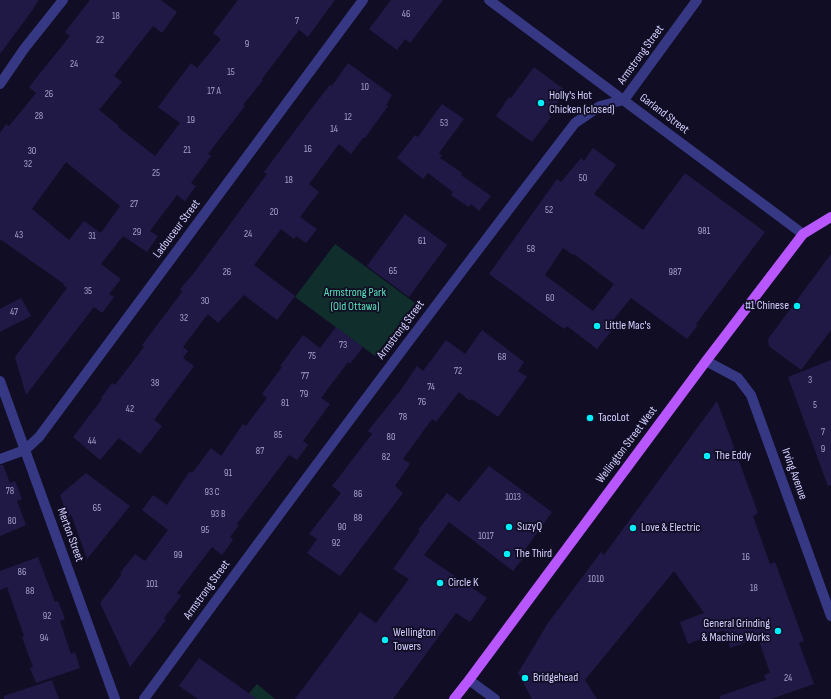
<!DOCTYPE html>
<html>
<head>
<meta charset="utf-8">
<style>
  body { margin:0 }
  canvas { display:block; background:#100d24 }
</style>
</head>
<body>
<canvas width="831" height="699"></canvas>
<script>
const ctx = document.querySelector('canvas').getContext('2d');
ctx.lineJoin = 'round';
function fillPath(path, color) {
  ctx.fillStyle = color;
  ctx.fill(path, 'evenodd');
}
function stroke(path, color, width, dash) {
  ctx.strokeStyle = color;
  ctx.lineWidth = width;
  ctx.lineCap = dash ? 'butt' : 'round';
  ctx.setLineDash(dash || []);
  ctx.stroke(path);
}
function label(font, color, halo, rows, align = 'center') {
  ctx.font = font + ' "Sofia Sans Condensed",sans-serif';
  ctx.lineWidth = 3.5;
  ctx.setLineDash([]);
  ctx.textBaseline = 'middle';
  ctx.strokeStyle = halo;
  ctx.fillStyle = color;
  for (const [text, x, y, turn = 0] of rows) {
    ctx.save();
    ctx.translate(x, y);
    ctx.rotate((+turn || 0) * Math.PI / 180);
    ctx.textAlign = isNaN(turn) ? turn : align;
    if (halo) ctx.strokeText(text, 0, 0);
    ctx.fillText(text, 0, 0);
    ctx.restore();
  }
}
fillPath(new Path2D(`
  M335,244L415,303L375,356L295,297Z
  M257,684L275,699H244Z`), '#102e2b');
fillPath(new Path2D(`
  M0,0H39L34,7V8L0,54Z
  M90,0H161L177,12L162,33L153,26L114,76L122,82L99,110L119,126L118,127L155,156L180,123L158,107L191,63L197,68L221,39L213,33L238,0H335L308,37L299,30L262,79L263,80L243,105L245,106L208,154L211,156L191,183L196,186L185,201L177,195L150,231L158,236L147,252L123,236L101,264L121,279L109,294L114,297L102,313L94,307L26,395L15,357L67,288L63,285L64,284L0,239V133L6,124L9,126L36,93L29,87L70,36L65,32ZM66,162L120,206L101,233L84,221L69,240L32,209Z
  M391,0H443L410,43L405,39L397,50L369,29Z
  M348,63L392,95L386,105L388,106L365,138H363L351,154L339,144L309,184L319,192L300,217L317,229L306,243L296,236L294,239L281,229L254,265L295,296L277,320L244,295L218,323L208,314L183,347L188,351L183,358L194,366L154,420L162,426L140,454L119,438L100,460L73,437L102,399L101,398L112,383L115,385L144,347L142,345L182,292L180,289L194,273L267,174L264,172L318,100L330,85L332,86Z
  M534,67L566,91L549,115L551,117L532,142L496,116L509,97L511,98Z
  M442,104L464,119L439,153L442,156L440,158L462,173L461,175L491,196L479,211L471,204L469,207L451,195L453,192L428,173L423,179L397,158L415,135L418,137Z
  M593,148L616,165L594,194L643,230L685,173L765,232L696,324L698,325L687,339L631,298L610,324L614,328L597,349L567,326L564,329L489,274L557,179L561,182L581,158L584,161ZM563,248L573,255L574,254L614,284L593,311L545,275Z
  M405,214L447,245L409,297L367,266Z
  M831,254V330L801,370L769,346L768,339Z
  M21,298L31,316L0,332V309Z
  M336,327L363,347L350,364L348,362L321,398L330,404L303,441L308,445L297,460L289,455L237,524L239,525L230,537L233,540L222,555L212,547L177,593L181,596L164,618L166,620L130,667L100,603L122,574L120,573L135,554L145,561L168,530L142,510L153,495L167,505L190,471L192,473L211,448L221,456L243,424L246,426L267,398L262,394L282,367L280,366L303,335L320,348Z
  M482,330L524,362L518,371L527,377L498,417L472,399L470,401L459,392L436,422L432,419L403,459L410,464L395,486L403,493L340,576L307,553L317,539L309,534L341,493L332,486L372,434L368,431L400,391L417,366L423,371L446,340L465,354Z
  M831,360V485L828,486L788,377Z
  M717,401L758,513L753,516L770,564L775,562L804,641L799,643L814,684L771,699H720V696L766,680L764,675L770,673L758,638L730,648L724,630L688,644L680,622L704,613L674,571L585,680L597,699H532L518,673L548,623L601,552L604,555Z
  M0,465H3L10,483L15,481L22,499L17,501L26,525L0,536Z
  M489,466L552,512L524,551L527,553L513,571L449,522L424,555L487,598L470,622L456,613L393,699H295L360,612L376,623L409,579L393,569L420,531L418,530L447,493L459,502Z
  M86,473L130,506L87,559L71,514L68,518L60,495Z
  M38,557L55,602L58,601L65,619L60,621L71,654L75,652L80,668L36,683L30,668L33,667L22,637L24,636L7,587L0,590V571Z
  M199,658L257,699H198L179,686Z
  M52,680L59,699H4V696Z`), '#201945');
stroke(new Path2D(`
  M489,0L803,234
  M0,84L24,49L63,0
  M706,361L738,378L751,395L831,616
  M0,381L115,699
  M0,459L25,450L39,437L363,0
  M469,680L495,699
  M144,699C285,505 429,313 575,123L600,106L624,100L697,0`), '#373884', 10);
stroke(new Path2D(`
  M454,699L469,680L706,361L803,234L831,217`), '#b857ff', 10);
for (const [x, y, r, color] of [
  [541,103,4,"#00effb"],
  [797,306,4,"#00effb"],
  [597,326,4,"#00effb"],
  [590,418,4,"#00effb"],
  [707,456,4,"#00effb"],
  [509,527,4,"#00effb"],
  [633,528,4,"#00effb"],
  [507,554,4,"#00effb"],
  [440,583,4,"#00effb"],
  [778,631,4,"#00effb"],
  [385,640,4,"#00effb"],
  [525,678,4,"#00effb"]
]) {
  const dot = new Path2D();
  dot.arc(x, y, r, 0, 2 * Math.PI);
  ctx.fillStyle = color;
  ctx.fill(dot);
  stroke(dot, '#100d24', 1.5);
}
label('10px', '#a6a2d0', null, [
  ["46",406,14],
  ["18",116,16],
  ["7",297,21],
  ["22",100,40],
  ["9",247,44],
  ["24",74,64],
  ["15",231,72],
  ["10",365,87],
  ["17 A",214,91],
  ["26",49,94],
  ["28",39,116],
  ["12",348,117],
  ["19",191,120],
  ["53",444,123],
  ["14",334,129],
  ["16",308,149],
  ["21",187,150],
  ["30",32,151],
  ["32",28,164],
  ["25",156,173],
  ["50",583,178],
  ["18",289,180],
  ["27",134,204],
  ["52",549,210],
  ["20",274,212],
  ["981",704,231],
  ["29",137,232],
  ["24",248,234],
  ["43",19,235],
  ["31",92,236],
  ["61",422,241],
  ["58",531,249],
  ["65",393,271],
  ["26",227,272],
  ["987",675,272],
  ["35",88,291],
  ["60",550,298],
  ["30",205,301],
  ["47",14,312],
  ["32",184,318],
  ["73",343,345],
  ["75",312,356],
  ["68",502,357],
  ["72",458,371],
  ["77",305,376],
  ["3",810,380],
  ["38",155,383],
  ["74",431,387],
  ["79",304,394],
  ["76",422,402],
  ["81",285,403],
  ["5",815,405],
  ["42",130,409],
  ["78",403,417],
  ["7",823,432],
  ["85",278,435],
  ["80",391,437],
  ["44",92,441],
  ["9",823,449],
  ["87",260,451],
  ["82",386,457],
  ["91",228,473],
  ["78",10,491],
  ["93 C",212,492],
  ["86",358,494],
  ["1013",513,497],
  ["65",97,508],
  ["93 B",218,514],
  ["88",358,518],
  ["80",12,521],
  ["90",342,527],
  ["95",205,530],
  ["1017",486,536],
  ["92",336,543],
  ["99",178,555],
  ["16",746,557],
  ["86",22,572],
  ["1010",596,579],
  ["101",152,584],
  ["18",754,588],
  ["88",30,591],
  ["92",47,616],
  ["94",44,638],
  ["24",788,678]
]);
label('12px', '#d3d0ff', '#100d24', [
  ["Armstrong Street",641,55,-54],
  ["Garland Street",664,114,37],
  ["Ladouceur Street",177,229,-53],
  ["Armstrong Street",401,330,-53],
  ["Wellington Street West",627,445,-53],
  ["Irving Avenue",794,474,70],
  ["Merton Street",70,535,70],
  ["Armstrong Street",207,590,-54]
]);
label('12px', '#d3d0ff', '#100d24', [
  ["Holly's Hot",549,96],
  ["Chicken (closed)",549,110],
  ["#1 Chinese",789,306,"right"],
  ["Little Mac's",605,326],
  ["TacoLot",598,418],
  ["The Eddy",715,456],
  ["SuzyQ",517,527],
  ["Love & Electric",641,528],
  ["The Third",515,554],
  ["Circle K",448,583],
  ["General Grinding",770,624,"right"],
  ["& Machine Works",770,638,"right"],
  ["Wellington",393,633],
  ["Towers",393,647],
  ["Bridgehead",533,678]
], 'left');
label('12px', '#59e2b9', '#100d24', [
  ["Armstrong Park",355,293],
  ["(Old Ottawa)",355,307]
]);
</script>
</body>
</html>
